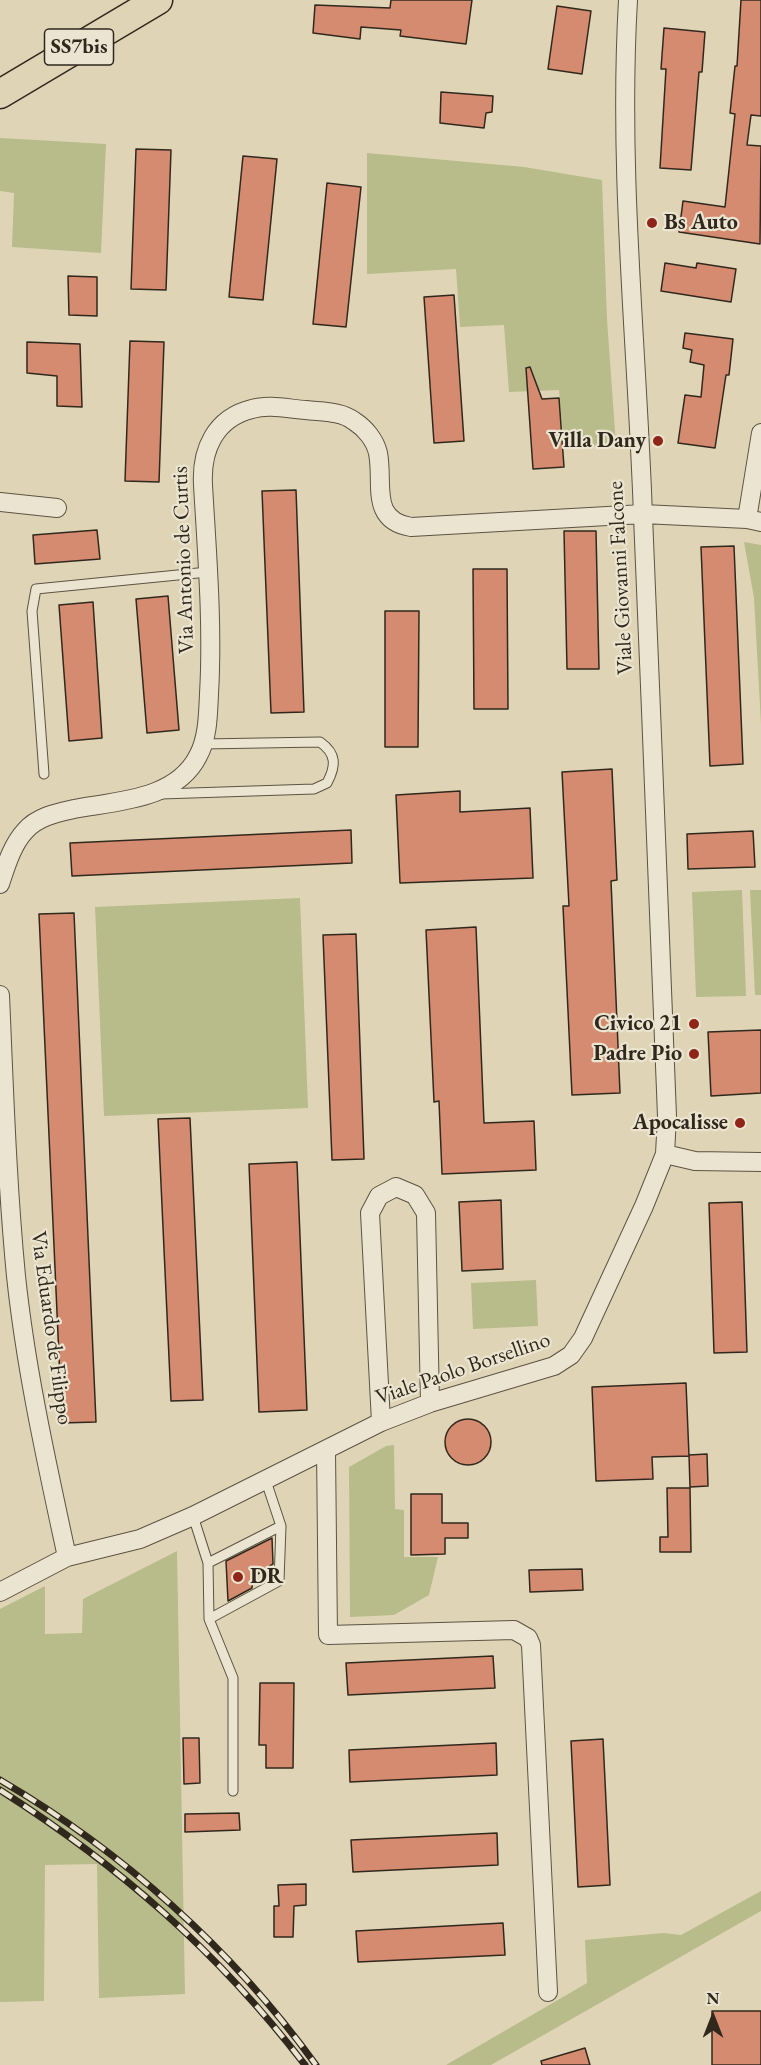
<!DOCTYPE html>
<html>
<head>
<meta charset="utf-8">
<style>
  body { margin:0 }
  #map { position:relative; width:761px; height:2065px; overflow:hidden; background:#dfd5b6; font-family:"EB Garamond",serif }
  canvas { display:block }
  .north { position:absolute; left:683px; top:1987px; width:60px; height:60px; -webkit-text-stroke:4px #eae4d0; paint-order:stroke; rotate:0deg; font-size:16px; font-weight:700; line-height:24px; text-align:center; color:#31281d }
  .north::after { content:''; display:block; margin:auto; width:21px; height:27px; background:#31281d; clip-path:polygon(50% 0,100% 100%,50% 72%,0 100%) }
</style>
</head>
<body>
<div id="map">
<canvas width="761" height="2065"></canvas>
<div class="north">N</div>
</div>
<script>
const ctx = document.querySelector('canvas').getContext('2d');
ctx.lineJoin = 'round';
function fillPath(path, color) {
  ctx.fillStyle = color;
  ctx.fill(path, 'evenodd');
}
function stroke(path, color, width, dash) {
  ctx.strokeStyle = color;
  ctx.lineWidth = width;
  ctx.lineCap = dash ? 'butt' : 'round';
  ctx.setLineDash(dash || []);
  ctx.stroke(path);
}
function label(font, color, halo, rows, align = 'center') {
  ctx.font = font + ' "EB Garamond",serif';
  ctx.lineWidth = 4.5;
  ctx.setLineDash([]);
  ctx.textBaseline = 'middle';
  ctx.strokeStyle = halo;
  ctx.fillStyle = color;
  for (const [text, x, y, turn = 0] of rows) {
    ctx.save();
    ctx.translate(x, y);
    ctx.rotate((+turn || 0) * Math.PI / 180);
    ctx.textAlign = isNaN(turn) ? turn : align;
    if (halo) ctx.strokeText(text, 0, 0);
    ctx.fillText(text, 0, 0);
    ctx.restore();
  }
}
fillPath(new Path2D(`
  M0,138L106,144L101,253L12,247L14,193L0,191Z
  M367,153L524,167L602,180L607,319L616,445L564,448L559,390L509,392L504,325L460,327L456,269L367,274Z
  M744,542L761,545V724L754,598Z
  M742,890L746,996L696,997L692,892Z
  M750,890H761V995H755Z
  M300,898L308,1108L104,1116L95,907Z
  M536,1280L538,1326L473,1329L471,1283Z
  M394,1445L395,1509L404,1510V1557H438L429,1595L394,1615L350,1617L349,1467L386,1446Z
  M177,1551L185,1994L99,1998L97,1864L45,1865L44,2001L0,2002V1609L45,1586V1634L82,1633L83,1599Z
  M761,1891V1911L491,2065H446L587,1983L585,1940L664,1933L681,1935Z`), '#b7bc8a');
const building = new Path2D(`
  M391,0H472L466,44L400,36L401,30L361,27L360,39L313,33L315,5L390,8Z
  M741,0H761V116L751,115L747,145L761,146L760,244L679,232L683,201L725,207L735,114L730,113L735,66H737Z
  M557,6L591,11L582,74L548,69Z
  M664,28L705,32L702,72H699L691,170L660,168L666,69H661Z
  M441,92L493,96L492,112L486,113L484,128L440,123Z
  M136,149L171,150L166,290L131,289Z
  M243,156L277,159L263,300L229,297Z
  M327,183L361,187L346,327L313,324Z
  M665,263L696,268L697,263L736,269L731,302L661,291Z
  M68,276L97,277V316L69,315Z
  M454,295L464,441L434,443L424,297Z
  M685,333L733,339L729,375H726L715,448L678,443L685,395L701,397L704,365L690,362L692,350L683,348Z
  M130,341L164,342L159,482L125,481Z
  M27,342L80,344L82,407L57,406V376L27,373Z
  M530,367L542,399L559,398L564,467L533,469L526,368Z
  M296,490L304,712L271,713L262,491Z
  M97,530L100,559L35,564L33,535Z
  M564,531H596L599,669H567Z
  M734,546L743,764L710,766L701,547Z
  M473,569H507L508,709H474Z
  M168,596L179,730L147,733L136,599Z
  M93,602L102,738L69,741L59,605Z
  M385,611H419L418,747H385Z
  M612,769L617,880L611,881L620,1093L572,1095L563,906H569L562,772Z
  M460,791V812L530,808L533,878L400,883L396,795Z
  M351,830L352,863L72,876L70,843Z
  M753,831L755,867L688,869L687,834Z
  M74,913L96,1422L62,1423L39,914Z
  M476,927L484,1123L534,1121L536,1170L442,1174L439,1101L434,1102L426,930Z
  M356,934L364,1159L332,1160L323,935Z
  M761,1030V1093L711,1096L708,1032Z
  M190,1118L203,1400L171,1401L158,1119Z
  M297,1162L307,1410L259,1412L249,1164Z
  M501,1200L503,1269L462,1271L459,1202Z
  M742,1202L747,1352L714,1353L709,1203Z
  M686,1383L689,1456L652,1457L653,1479L596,1481L592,1387Z
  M445 1442a23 23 0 1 1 46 0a23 23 0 1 1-46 0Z
  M707,1454L708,1486L690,1487L689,1455Z
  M667,1488H690L691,1552H660V1537H668Z
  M411,1494H442V1523H468V1538H445V1554L411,1555Z
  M272,1538L273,1564L253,1577L252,1588L228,1601L226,1561Z
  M582,1569L583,1590L530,1592L529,1570Z
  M493,1656L495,1688L348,1695L346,1663Z
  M260,1683H294L293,1768H266V1745H259Z
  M183,1738H199L200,1783L184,1784Z
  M603,1739L610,1885L578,1887L571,1741Z
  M496,1743L497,1775L350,1782L349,1750Z
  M239,1813L240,1830L185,1832V1814Z
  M497,1833L498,1865L353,1872L351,1840Z
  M306,1884V1905L294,1906L293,1937H274V1906H279L278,1885Z
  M503,1923L505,1955L358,1962L356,1931Z
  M712,2011H761V2065H712Z
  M585,2048L590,2065H542L541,2061Z`);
fillPath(building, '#d58b70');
stroke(building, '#31281d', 1.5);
const lane = new Path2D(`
  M44,774L32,611L36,589L208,572
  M161,794L314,789L327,783C336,766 337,754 320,742L203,744
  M193,1516L208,1563L209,1619L279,1581L281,1526L266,1481
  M208,1563L281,1526
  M209,1619L233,1678V1791`);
const street = new Path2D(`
  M0,502L57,508
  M747,519L761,433
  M0,884C6,866 12,845 25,831C37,817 56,813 74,809C116,801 176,800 198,756C208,738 208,714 209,694C213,625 207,554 203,485C201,450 215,418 252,409C269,404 289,409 306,410C322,412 341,411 354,421C365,428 375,440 378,453C384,483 369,520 411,527L643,514L747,519L761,522
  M0,995C4,1088 7,1183 16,1276C26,1371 47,1464 67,1557
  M665,1154L695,1161L761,1162
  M381,1422L370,1213L379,1196L396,1187L415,1195L426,1213L430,1403
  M326,1450L328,1635L514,1630L528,1638L531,1645L548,1992
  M0,1592L67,1557L140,1539L193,1516L381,1422L430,1403L554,1366L571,1355L583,1338L644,1206L665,1154L667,1116C660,916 651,716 643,516C637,344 618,172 628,0`);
const primary = new Path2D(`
  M0,94L158,0`);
stroke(lane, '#5c5343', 11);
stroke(street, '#5c5343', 20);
stroke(primary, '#31281d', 31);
stroke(lane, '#eae4d0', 9);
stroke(street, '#eae4d0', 18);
stroke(primary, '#dfd5b6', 28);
const rail = new Path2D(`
  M0,1780C122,1851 233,1950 316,2065
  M0,1790C121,1867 218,1952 305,2065`);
stroke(rail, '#31281d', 7);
stroke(rail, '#eae4d0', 4.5, [14]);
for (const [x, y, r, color] of [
  [652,223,6,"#8f2418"],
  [658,441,6,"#8f2418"],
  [694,1024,6,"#8f2418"],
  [694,1054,6,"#8f2418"],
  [740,1123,6,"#8f2418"],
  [238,1577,6,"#8f2418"]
]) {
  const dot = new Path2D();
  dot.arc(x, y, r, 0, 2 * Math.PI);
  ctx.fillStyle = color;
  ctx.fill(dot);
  stroke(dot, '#eae4d0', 2);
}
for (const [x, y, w] of [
  [79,47,69]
]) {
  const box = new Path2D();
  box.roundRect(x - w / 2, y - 18, w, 36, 4.5);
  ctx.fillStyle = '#eae4d0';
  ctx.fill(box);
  stroke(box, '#31281d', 1.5);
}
label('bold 21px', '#31281d', null, [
  ["SS7bis",79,47]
]);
label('bold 22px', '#31281d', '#eae4d0', [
  ["Bs Auto",664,223,"left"],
  ["Villa Dany",646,441],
  ["Civico 21",682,1024],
  ["Padre Pio",682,1054],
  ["Apocalisse",728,1123],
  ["DR",250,1577,"left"]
], 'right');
label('22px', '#31281d', '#eae4d0', [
  ["Via Antonio de Curtis",184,560,-92],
  ["Viale Giovanni Falcone",621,578,-93],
  ["Via Eduardo de Filippo",51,1328,82],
  ["Viale Paolo Borsellino",463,1369,-19]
]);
</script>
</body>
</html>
